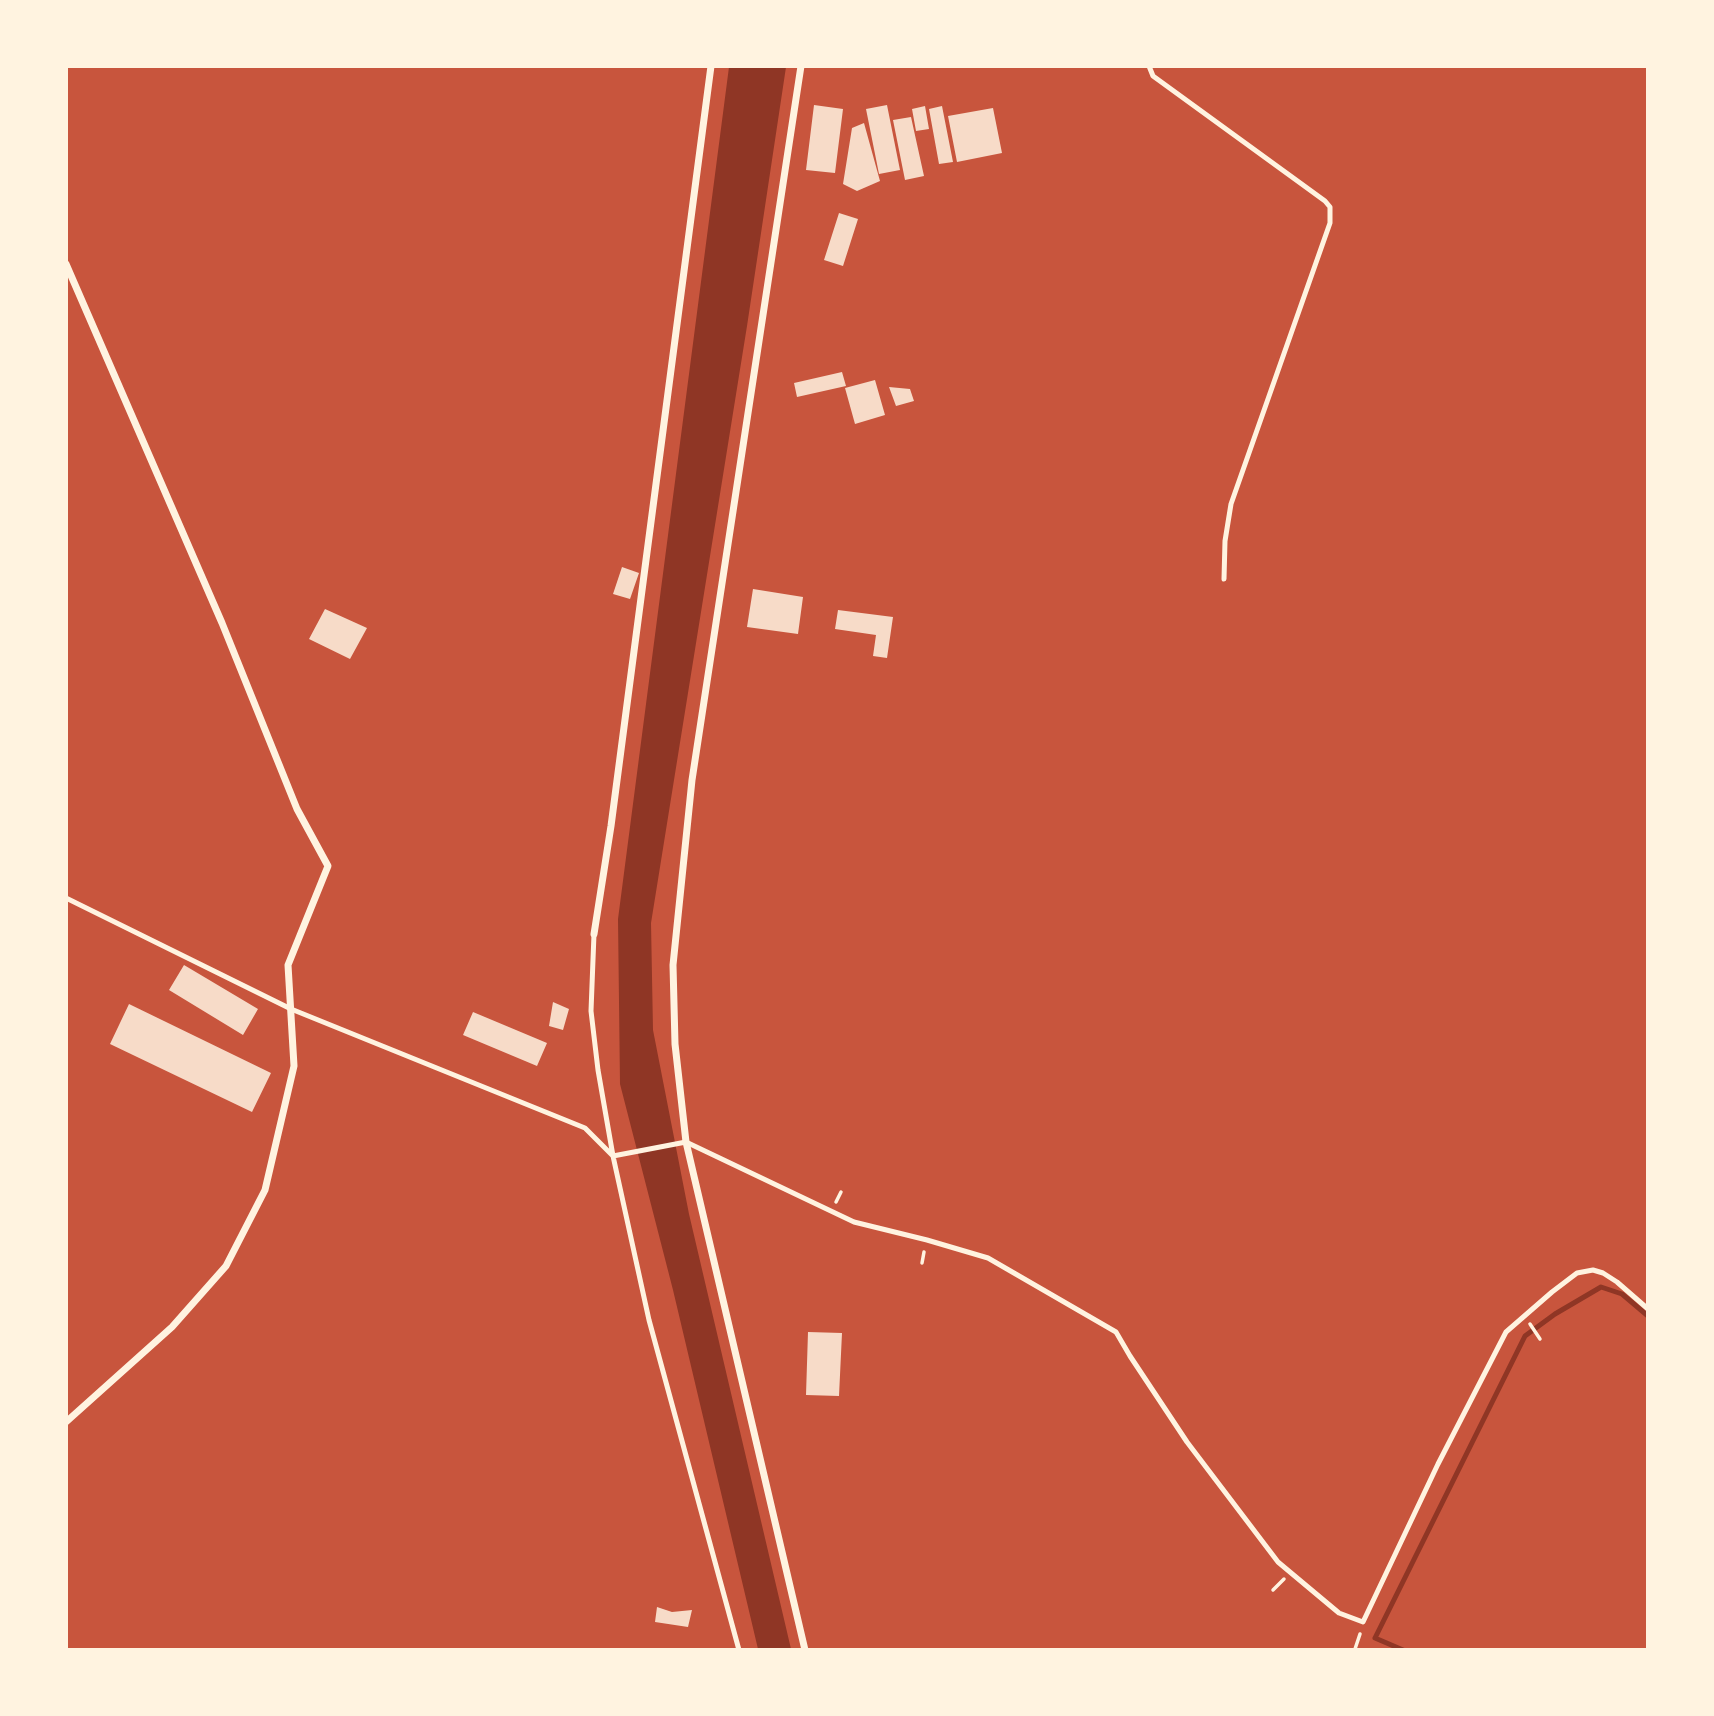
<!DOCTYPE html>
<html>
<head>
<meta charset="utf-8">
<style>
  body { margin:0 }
  #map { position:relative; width:1714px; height:1716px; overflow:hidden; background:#c8553d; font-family:"Space Grotesk",sans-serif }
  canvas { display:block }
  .frame { position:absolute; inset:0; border:68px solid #fff3e0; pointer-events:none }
</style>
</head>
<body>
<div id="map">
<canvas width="1714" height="1716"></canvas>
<div class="frame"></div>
</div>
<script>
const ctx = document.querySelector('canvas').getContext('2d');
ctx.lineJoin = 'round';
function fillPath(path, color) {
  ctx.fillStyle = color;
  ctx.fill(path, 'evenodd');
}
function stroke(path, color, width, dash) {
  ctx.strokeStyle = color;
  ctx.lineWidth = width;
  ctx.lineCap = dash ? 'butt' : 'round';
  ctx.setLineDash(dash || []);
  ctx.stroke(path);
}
fillPath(new Path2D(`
  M729,67H786L747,326L651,923L653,1030L689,1214L791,1649H758L673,1290L620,1084L618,919Z`), '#8f3625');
stroke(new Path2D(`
  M1403,1650L1375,1638L1525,1336L1555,1314L1601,1287L1622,1294L1648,1316`), '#8f3625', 5);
fillPath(new Path2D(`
  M814,105L843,109L835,173L806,170Z
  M887,105L900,170L879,174L866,109Z
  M925,106L929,129L916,131L912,109Z
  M942,106L953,162L939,164L929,109Z
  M993,108L1002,153L957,162L948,116Z
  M911,117L924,176L905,180L893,120Z
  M864,123L880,181L857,191L843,184L852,128Z
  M839,213L858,219L843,266L824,260Z
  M842,372L846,386L797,397L794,383Z
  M875,380L885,415L855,424L845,388Z
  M889,387L910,389L914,401L896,406Z
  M622,567L639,573L630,599L613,594Z
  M753,589L803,597L798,634L747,627Z
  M325,609L367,628L350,659L309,639Z
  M838,610L893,617L887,658L873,656L876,635L835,629Z
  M184,965L258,1009L243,1035L169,990Z
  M553,1002L569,1009L563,1030L549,1026Z
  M129,1004L271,1073L252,1112L110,1044Z
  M473,1012L547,1043L537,1066L463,1035Z
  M808,1332L842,1333L839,1396L806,1395Z
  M657,1607L672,1612L692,1610L688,1627L655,1622Z`), '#f7dbc8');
stroke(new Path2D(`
  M836,1202L841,1192
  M922,1263L924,1252
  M1530,1324L1540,1339
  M1273,1590L1284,1579
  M1355,1649L1360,1634`), '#fff3e0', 3.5);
stroke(new Path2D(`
  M1149,66L1153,76L1325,201L1330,207V223L1231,504L1225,541L1224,579
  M66,898L291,1009L585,1128L613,1156L686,1142L854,1222L927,1240L988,1258L1116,1332L1130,1356L1187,1442L1278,1562L1339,1613L1363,1622L1438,1464L1506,1332L1552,1292L1577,1273L1593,1270L1603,1273L1617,1282L1648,1309
  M594,934L591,1011L598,1070L613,1156L649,1320L739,1650`), '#fff3e0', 5);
stroke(new Path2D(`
  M801,66L692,780L673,965L675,1044L686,1142L805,1650
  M66,264L222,623L297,809L328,866L288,965L294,1066L265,1190L226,1266L172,1327L66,1422
  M594,934L611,826L711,66`), '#fff3e0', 7);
</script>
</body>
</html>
